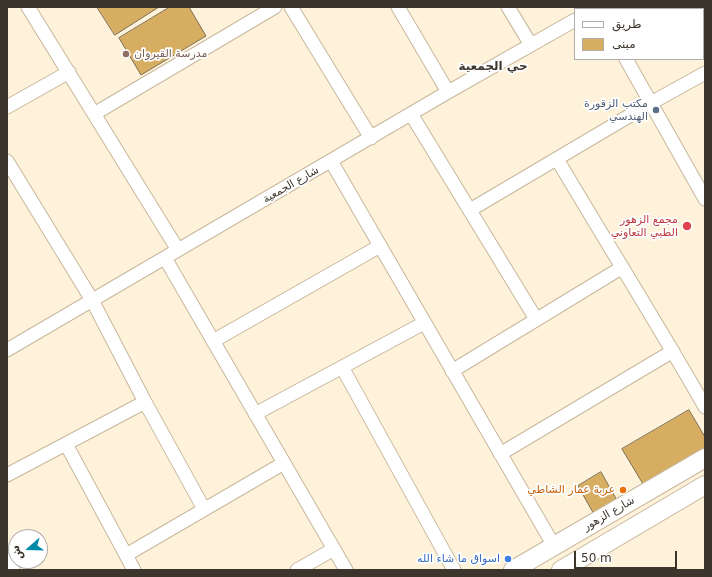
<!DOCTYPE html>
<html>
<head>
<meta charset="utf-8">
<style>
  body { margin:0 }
  #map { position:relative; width:712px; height:577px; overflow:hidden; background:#fff2db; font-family:"DejaVu Sans",Vazirmatn,sans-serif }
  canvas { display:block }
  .frame { position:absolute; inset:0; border:8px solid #3c352b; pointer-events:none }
  .legend { position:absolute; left:574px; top:8px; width:130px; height:52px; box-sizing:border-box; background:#fff; border:1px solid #b1aeaa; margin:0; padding:5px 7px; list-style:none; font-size:12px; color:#3c352b }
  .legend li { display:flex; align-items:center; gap:8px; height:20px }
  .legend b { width:20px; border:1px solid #b1aeaa }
  .north { position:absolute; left:8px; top:529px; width:40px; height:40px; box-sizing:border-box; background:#fff; border:1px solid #b1aeaa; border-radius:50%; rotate:250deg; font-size:11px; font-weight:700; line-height:16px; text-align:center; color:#3c352b }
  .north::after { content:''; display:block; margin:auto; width:14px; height:18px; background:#0089a9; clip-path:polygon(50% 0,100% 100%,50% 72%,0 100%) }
  .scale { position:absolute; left:574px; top:551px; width:103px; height:18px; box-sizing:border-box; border:2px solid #3c352b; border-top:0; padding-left:5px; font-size:12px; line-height:14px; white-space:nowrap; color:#3c352b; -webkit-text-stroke:3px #fff; paint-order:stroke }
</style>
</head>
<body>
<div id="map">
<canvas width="712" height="577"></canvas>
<div class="frame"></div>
<ul class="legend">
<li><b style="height:5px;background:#fff"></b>طريق</li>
<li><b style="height:11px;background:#d7ad61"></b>مبنى</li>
</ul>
<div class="north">ش</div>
<div class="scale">50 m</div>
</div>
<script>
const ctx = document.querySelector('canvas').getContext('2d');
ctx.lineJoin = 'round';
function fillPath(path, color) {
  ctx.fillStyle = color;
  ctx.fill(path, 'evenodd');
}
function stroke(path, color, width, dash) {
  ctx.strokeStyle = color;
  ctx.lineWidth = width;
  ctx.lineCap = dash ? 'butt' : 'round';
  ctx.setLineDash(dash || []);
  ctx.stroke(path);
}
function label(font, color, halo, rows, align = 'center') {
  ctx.font = font + ' "DejaVu Sans",Vazirmatn,sans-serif';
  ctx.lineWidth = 3.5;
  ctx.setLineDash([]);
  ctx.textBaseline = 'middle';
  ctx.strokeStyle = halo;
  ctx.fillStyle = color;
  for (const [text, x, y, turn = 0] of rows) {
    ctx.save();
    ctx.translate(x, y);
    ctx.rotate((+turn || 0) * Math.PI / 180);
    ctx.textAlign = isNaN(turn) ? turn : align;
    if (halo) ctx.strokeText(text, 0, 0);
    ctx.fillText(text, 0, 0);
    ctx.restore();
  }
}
const building = new Path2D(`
  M97,7H159L115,35Z
  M170,7H189L206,36L141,75L119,38Z
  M689,410L705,437V448L643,484L622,449Z
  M601,472L618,502L595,516L578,486Z`);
fillPath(building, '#d7ad61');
stroke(building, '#7c6e55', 1);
const minor = new Path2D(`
  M28,7L178,250
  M291,7L371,138
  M398,7L448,92
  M508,7L531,45
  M595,9L598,7
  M626,59L705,199
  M7,107L69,72
  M94,114L275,7
  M411,114L536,319
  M557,159C606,242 657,323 705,407
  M7,161L92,300L145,402L204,509
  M331,161L554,546
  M470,210L651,103L705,73
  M165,258L346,570
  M213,341L380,246
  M7,350L448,92L575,20
  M342,367L454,570
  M452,371L621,268
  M255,414L424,323
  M66,444L134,570
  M500,454L673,351
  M7,475L145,402
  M126,555L284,463
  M7,560L13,570
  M297,570L334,549`);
const secondary = new Path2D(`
  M513,570L705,458
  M561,570L705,485`);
stroke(minor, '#c7b79c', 15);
stroke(secondary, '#c7b79c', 20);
stroke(minor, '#fff', 13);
stroke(secondary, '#fff', 18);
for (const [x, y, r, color] of [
  [126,54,4,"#8d6e63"],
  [656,110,4,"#5c6f8a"],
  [687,226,5,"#e0444e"],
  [623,490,4,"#e8710a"],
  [508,559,4,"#3f7fe0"]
]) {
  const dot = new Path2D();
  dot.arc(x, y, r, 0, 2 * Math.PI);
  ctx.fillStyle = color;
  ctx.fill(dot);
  stroke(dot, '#fff', 1.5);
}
label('11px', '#785e54', '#fff', [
  ["مدرسة القيروان",134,54]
], 'left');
label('11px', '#4e5e75', '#fff', [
  ["مكتب الزقورة",648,104],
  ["الهندسي",648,117]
], 'right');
label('11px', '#3c352b', '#fff', [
  ["شارع الجمعية",291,185,-30],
  ["شارع الزهور",609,514,-30]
]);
label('11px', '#be3a42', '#fff', [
  ["مجمع الزهور",678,220],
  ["الطبي التعاوني",678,233]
], 'right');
label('11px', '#c56008', '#fff', [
  ["عربة عمار الشاطي",615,490]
], 'right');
label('11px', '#366cbe', '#fff', [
  ["اسواق ما شاء الله",500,559]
], 'right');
label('bold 12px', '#3c352b', '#fff', [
  ["حي الجمعية",493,67]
]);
</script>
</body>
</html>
